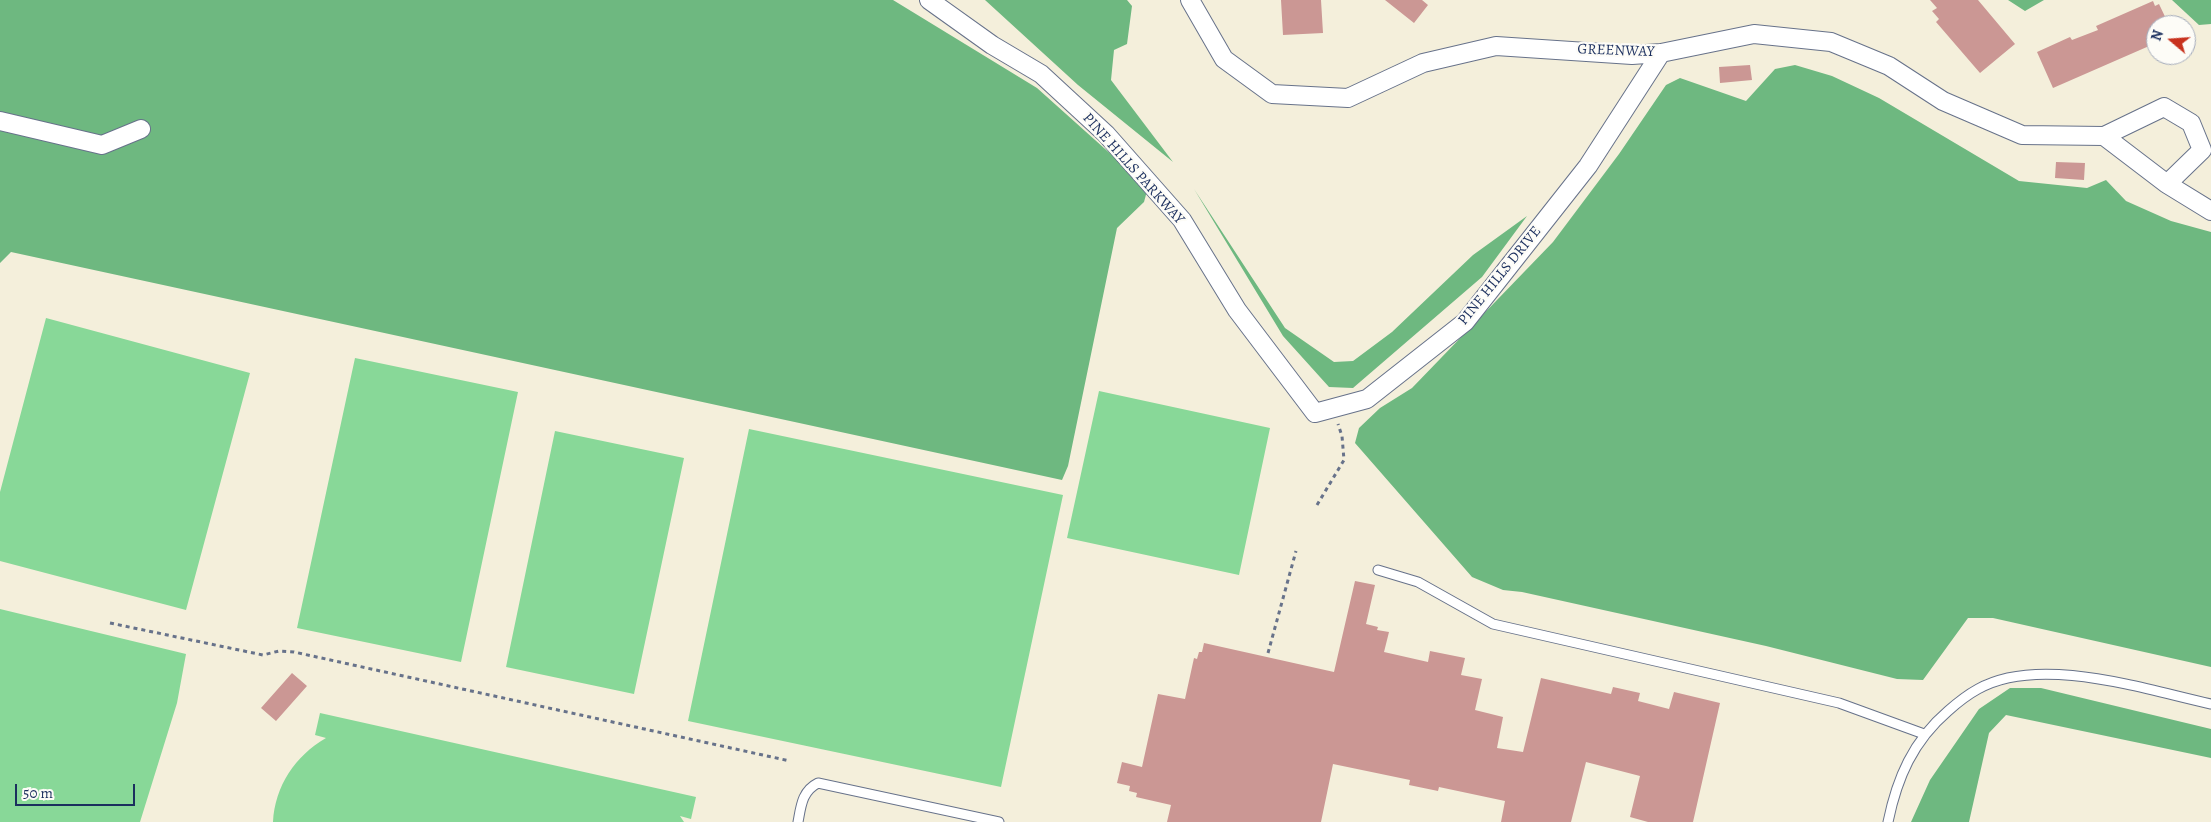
<!DOCTYPE html>
<html>
<head>
<meta charset="utf-8">
<style>
  body { margin:0 }
  #map { position:relative; width:2211px; height:822px; overflow:hidden; background:#f4efdb; font-family:Alegreya,serif }
  canvas { display:block }
  .north { position:absolute; left:2146px; top:15px; width:50px; height:50px; box-sizing:border-box; background:#fdfcf7; border:1px solid #a3aaba; border-radius:50%; rotate:288deg; font-size:14px; font-weight:700; line-height:20px; text-align:center; color:#1b2f5e }
  .north::after { content:''; display:block; margin:auto; width:18px; height:22px; background:#c8321e; clip-path:polygon(50% 0,100% 100%,50% 72%,0 100%) }
  .scale { position:absolute; left:15px; top:784px; width:120px; height:22px; box-sizing:border-box; border:2px solid #1b2f5e; border-top:0; padding-left:6px; font-size:15px; line-height:18px; white-space:nowrap; color:#1b2f5e; -webkit-text-stroke:4px #fdfcf7; paint-order:stroke }
</style>
</head>
<body>
<div id="map">
<canvas width="2211" height="822"></canvas>
<div class="north">N</div>
<div class="scale">50 m</div>
</div>
<script>
const ctx = document.querySelector('canvas').getContext('2d');
ctx.lineJoin = 'round';
function fillPath(path, color) {
  ctx.fillStyle = color;
  ctx.fill(path, 'evenodd');
}
function stroke(path, color, width, dash) {
  ctx.strokeStyle = color;
  ctx.lineWidth = width;
  ctx.lineCap = dash ? 'butt' : 'round';
  ctx.setLineDash(dash || []);
  ctx.stroke(path);
}
function label(font, color, halo, rows, align = 'center') {
  ctx.font = font + ' Alegreya,serif';
  ctx.lineWidth = 4.5;
  ctx.setLineDash([]);
  ctx.textBaseline = 'middle';
  ctx.strokeStyle = halo;
  ctx.fillStyle = color;
  for (const [text, x, y, turn = 0] of rows) {
    ctx.save();
    ctx.translate(x, y);
    ctx.rotate((+turn || 0) * Math.PI / 180);
    ctx.textAlign = isNaN(turn) ? turn : align;
    if (halo) ctx.strokeText(text, 0, 0);
    ctx.fillText(text, 0, 0);
    ctx.restore();
  }
}
fillPath(new Path2D(`
  M46,318L250,373L186,610L0,561V492Z
  M355,358L518,392L461,662L297,628Z
  M1099,391L1270,428L1239,575L1067,538Z
  M749,429L1063,495L1001,787L688,721Z
  M555,431L684,458L634,694L506,667Z
  M0,609L186,654L177,703L140,822H0Z
  M320,713L696,797L691,819L680,816L684,822H273C275,786 295,756 326,738L315,735Z`), '#88d898');
fillPath(new Path2D(`
  M0,0H893L1037,88L1114,157L1147,191L1144,202L1117,228L1068,466L1062,480L11,252L0,263Z
  M985,0H1127L1132,6L1127,44L1114,50L1111,80L1173,162L1078,85Z
  M2008,0H2044L2025,11Z
  M2172,0H2211V24L2199,25Z
  M1795,65L1832,76L1879,98L2019,181L2087,188L2106,180L2126,201L2171,221L2211,232V667L1993,618H1968L1923,680L1897,679L1766,646L1522,592L1503,590L1472,577L1355,443L1359,428L1380,408L1412,388L1553,242L1619,154L1666,85L1680,78L1746,101L1775,69Z
  M1194,189L1285,328L1334,362L1353,361L1392,332L1473,255L1527,216L1482,277L1353,388L1329,387L1283,336Z
  M2010,688H2041L2211,729V758L2006,715L1989,733L1969,822H1911L1930,780L1979,709Z`), '#6eb880');
fillPath(new Path2D(`
  M1281,0H1321L1323,33L1283,35Z
  M1385,0H1422L1428,5L1414,23Z
  M1930,0H1978L2015,44L1980,73L1936,22L1939,19L1932,11L1937,8Z
  M2153,1L2155,6L2159,4L2169,25H2156V43L2053,88L2037,52L2070,37L2072,40L2098,30L2096,26Z
  M1750,65L1752,80L1720,83L1719,67Z
  M2056,162L2085,163L2084,180L2055,178Z
  M1355,581L1375,585L1366,624L1378,627L1377,630L1389,632L1384,652L1428,662L1430,651L1465,658L1461,675L1482,679L1475,710L1503,717L1497,748L1523,752L1541,678L1611,694L1613,687L1640,693L1638,701L1669,709L1674,692L1720,703L1693,822H1648L1630,817L1640,776L1586,762L1571,822H1501L1505,801L1439,787L1438,791L1409,785L1410,780L1333,764L1321,822H1167L1171,805L1136,797L1137,793L1129,791L1130,786L1117,783L1122,762L1142,767L1158,694L1185,699L1194,658L1197,659L1199,652H1202L1204,643L1334,672Z
  M292,673L307,686L276,721L261,708Z`), '#cb9794');
const lane = new Path2D(`
  M1378,570L1418,582L1493,624L1839,703L1924,734
  M798,822C801,806 802,791 818,783L999,822
  M1888,822C1897,778 1913,741 1948,711C1957,703 1967,695 1978,689C2040,654 2146,690 2211,704`);
const street = new Path2D(`
  M929,0L992,45L1041,74L1106,134L1182,220L1237,310L1315,413L1367,399L1465,322L1588,166L1661,53
  M1190,0L1224,59L1272,94L1348,98L1423,63L1496,46L1632,55L1661,53L1754,34L1831,42L1889,66L1943,101L2022,135L2104,136L2164,107L2191,123L2202,150L2167,184L2104,136
  M0,121L102,145L141,129
  M2167,184L2211,211`);
stroke(lane, '#67728a', 11);
stroke(street, '#67728a', 20);
stroke(new Path2D(`
  M1317,505L1344,460L1342,436L1338,424
  M110,623L263,655L279,651L294,652L790,761
  M1268,653L1296,551`), '#67728a', 3, [4, 4]);
stroke(lane, '#fff', 9);
stroke(street, '#fff', 18);
label('15px', '#1b2f5e', '#fdfcf7', [
  ["GREENWAY",1616,51,2],
  ["PINE HILLS PARKWAY",1133,169,48],
  ["PINE HILLS DRIVE",1500,276,-51]
]);
</script>
</body>
</html>
